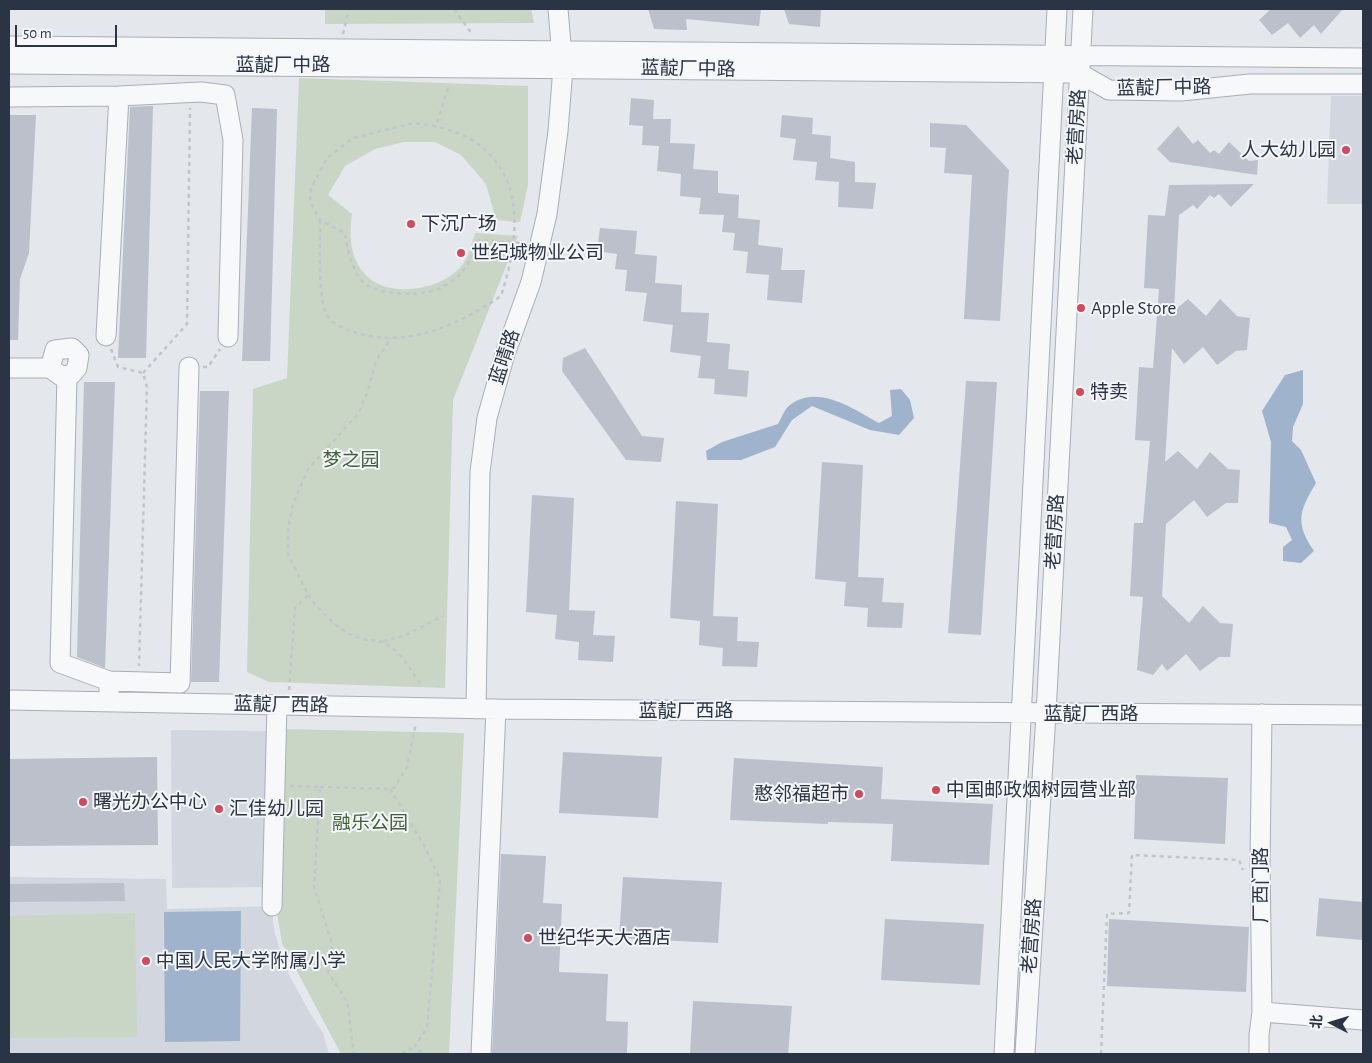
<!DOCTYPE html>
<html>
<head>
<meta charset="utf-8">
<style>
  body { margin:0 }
  #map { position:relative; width:1372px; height:1063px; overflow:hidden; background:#e4e7ec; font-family:"Alegreya Sans","Noto Sans SC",sans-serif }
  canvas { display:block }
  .frame { position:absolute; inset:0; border:10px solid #2b3445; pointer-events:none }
  .north { position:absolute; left:1307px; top:998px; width:50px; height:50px; -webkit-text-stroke:4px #f4f6f9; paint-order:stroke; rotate:275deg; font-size:14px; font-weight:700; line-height:20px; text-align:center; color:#2b3445 }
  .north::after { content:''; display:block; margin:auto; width:18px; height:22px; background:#2b3445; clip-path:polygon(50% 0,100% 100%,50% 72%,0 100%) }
  .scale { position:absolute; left:15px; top:25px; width:102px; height:22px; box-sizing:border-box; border:2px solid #2b3445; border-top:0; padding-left:6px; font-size:15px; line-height:18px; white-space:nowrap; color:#2b3445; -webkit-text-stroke:4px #f4f6f9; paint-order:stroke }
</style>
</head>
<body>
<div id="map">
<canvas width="1372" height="1063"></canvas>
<div class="frame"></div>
<div class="north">北</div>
<div class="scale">50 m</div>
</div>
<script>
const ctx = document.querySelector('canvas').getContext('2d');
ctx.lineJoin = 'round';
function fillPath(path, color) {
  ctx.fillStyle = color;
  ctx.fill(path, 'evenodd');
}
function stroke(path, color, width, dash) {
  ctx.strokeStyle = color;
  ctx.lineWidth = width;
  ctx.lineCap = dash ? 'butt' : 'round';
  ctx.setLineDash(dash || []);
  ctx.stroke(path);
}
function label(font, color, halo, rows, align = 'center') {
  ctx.font = font + ' "Alegreya Sans","Noto Sans SC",sans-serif';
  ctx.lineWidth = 4;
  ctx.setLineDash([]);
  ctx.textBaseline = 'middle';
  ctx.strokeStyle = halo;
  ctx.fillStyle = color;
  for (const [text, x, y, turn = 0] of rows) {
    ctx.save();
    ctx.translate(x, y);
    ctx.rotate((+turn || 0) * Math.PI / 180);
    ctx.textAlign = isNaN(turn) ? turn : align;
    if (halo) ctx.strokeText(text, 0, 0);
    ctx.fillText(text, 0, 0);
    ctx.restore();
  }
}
fillPath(new Path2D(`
  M1331,96H1363V204H1327Z
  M171,730L269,731L263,887L172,888Z
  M9,877L166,879L167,909L272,906L274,930L279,947L289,975L310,1013L323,1033L329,1054H9Z`), '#d2d6de');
fillPath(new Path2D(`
  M325,9H531L534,23L325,24Z
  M299,78L528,86V185L520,222L496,220L486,184L461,155L435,142H404L375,149L345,166L328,195L352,214C349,234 350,256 363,272C385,300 442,291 462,265C469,256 472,243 475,233L518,236L453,400L445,688L269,682L247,672L253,389L287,378Z
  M281,729L464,733L449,1054H341L282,943L277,913Z
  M135,913L137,1037L9,1038V916Z`), '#c9d6c5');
fillPath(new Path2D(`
  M1303,370V404L1293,427L1292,441L1301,450L1316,483C1300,510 1294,522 1314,551L1301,563L1283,561V547L1292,540L1286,527L1269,523L1271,442L1262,411L1285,375Z
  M901,389L910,400L914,418L899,435L870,430L812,406L792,420L775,447L741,460H707L706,451L722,442L778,424C781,419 785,408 790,405C818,383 855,410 879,423L892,416L890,390Z
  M241,911L240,1041L165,1042L164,912Z`), '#9fb4cc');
fillPath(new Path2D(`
  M648,9H761L759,26L686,19L687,30L654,29Z
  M784,9H821L820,27L789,24Z
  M1271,9H1343L1321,34L1314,25L1300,38L1288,23L1272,35L1259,20Z
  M631,98L654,100L653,119H671L670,143L695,144L693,169L718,171V193L739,195L738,218L760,220L758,245L783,248L781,270H805L802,303L767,300L769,275L746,273L748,252L733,250L735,233L722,232L724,215L699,214L701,198L680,196L681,174L657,171L659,146L642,145L643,126L629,125Z
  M147,106H153L146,358H118L130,107Z
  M252,108L277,109L270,361H242Z
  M9,115H36L29,253L20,279L18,340H9Z
  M782,115L813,118L812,134L831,136L830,158L855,162V182L876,183L873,209L838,207L839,182L815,180L817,162L793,160L796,139L780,137Z
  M930,123L966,125L1009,170L1000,321L964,319L972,175L944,173L946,148L930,147Z
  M1178,126L1193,144L1198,140L1210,153L1214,150L1219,154L1229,142L1249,161L1258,160L1257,175L1170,162L1157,149Z
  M1254,184L1231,207L1219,194L1214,198L1210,195L1197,209L1193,205L1179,215L1174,311L1188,299L1206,316L1220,299L1237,316L1250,318L1247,350L1236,351L1217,365L1203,347L1184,364L1172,348L1165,462L1178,451L1197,469L1210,452L1228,469L1240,470L1238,503H1226L1207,517L1194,500L1166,524L1162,596L1189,623L1203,606L1220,623L1233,624L1230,657H1219L1200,671L1186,654L1167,671L1162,664L1153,675L1137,670L1143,597L1130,596L1134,523H1143L1150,441L1135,440L1139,367L1153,368L1159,289L1144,288L1148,215L1165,216L1169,185Z
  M600,228L637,231L635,254L657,256L655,283L682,285L681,312L709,313L707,342L730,344L728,369L749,371L747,397L714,394L715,379L698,378L701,356L670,352L673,325L643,321L647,293L625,291L627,270L615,269L617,254L597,251Z
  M585,348L642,436L664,438L661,462L626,460L562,371L563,358Z
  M966,381L997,382L981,635L948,633Z
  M84,382H115L105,668L77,657Z
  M200,391H229L219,682H191Z
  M822,462L863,465L858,577L884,578L882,602L904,603L902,628L867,627L868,608L844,606L846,582L815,579Z
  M532,495L574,498L569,610L595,611L593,635L615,636L613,662L578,660L579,642L555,639L557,615L526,612Z
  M676,501L718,504L713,616L738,617L737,641L759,642L757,667L722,666L723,648L699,645L700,621L670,618Z
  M563,752L662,757L658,818L559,813Z
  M157,757L158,845L9,846V759Z
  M734,758L883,767L881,799L993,804L989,865L891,861L893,824L828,822V824L730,820Z
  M1136,775L1228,778L1225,844L1134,839Z
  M501,854L546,856L543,903L562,904L559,972L608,974L606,1021L628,1022L627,1054H492Z
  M623,877L722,882L718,943L619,938Z
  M124,883L125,901L9,902V884Z
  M1319,898L1363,902V940L1316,936Z
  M885,919L984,924L980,985L881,980Z
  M1109,919L1249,927L1246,992L1107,986Z
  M693,1001L792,1006L788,1054H690Z`), '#bbc0ca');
const minor = new Path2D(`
  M9,46L1363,58
  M9,64L1079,73L1109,90L1181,91L1250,84H1363
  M9,97L119,96
  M106,336L119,96L201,92L225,95L233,140L228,337
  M9,368H50L61,376L71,375L77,368L79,355L72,348L55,350L50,368
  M67,376L60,663L109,681V693
  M109,681L180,683L189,367
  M9,700L496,709L1363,715
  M476,709L480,472L487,418L505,354L531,282L547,214L558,131L563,68L558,9
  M272,906L277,705
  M1262,1012L1363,1020
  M481,1054L496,709
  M1004,1054L1057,9
  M1025,1054L1046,714L1083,9
  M1259,1054V1035L1262,1012L1260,862L1262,714`);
stroke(minor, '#a9aeb7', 21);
stroke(new Path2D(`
  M454,9L472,34
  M343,34L349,9
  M448,88L436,126L413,123L353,138L327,158L311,188L310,201L320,220L345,233C347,249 351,266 361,280C374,295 417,297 435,290C442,288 452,282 458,276C468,267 474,252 479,240L524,243
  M320,220C320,244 318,290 325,311C328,322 342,328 351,331C405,350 457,326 501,296C517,246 528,181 478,144C466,135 450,130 436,126
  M111,349L118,367L143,373L147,387L139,666
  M203,367H208L220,349
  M143,373L187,324L190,108
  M308,595C322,613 339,632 362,639C371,641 379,639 388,645C401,652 411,671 420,683
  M383,641L404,636L443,616
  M289,690L295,608L308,595L288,554V529L293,504L308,469L358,414L368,391L376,361L391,338
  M290,786L320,787L314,887L332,944L328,972L347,1001L354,1054
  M320,787L390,789L395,787L407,767L416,723
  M390,789L425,847L440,879L427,1028L415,1046L422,1054
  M402,1054L415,1046
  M1101,1054L1107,914L1129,913L1132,855L1239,860L1243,870`), '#c2c5cb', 2.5, [4, 4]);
stroke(minor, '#f7f8fa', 19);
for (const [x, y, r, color] of [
  [1346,150,5,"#d1495b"],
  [411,224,5,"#d1495b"],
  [461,253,5,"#d1495b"],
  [1081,308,5,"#d1495b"],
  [1080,392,5,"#d1495b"],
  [936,790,5,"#d1495b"],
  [859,794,5,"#d1495b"],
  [83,802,5,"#d1495b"],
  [219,809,5,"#d1495b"],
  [528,938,5,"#d1495b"],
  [146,961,5,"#d1495b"]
]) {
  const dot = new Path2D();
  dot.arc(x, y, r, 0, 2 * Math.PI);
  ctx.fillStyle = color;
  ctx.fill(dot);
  stroke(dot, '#f4f6f9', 2);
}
label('19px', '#2b3445', '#f4f6f9', [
  ["蓝靛厂中路",283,65],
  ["蓝靛厂中路",688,69,1],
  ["蓝靛厂中路",1164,88,-1],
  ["老营房路",1077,127,-87],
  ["蓝晴路",505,357,-72],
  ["老营房路",1055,532,-87],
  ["蓝靛厂西路",281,705,1],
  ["蓝靛厂西路",686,711],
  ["蓝靛厂西路",1091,714],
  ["厂西门路",1261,885,-90],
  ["老营房路",1032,936,-86]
]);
label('19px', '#2b3445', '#f4f6f9', [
  ["人大幼儿园",1336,150,"right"],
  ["下沉广场",421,224],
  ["世纪城物业公司",471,253],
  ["Apple Store",1091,308],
  ["特卖",1090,392],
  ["中国邮政烟树园营业部",946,790],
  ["憨邻福超市",849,794,"right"],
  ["曙光办公中心",93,802],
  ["汇佳幼儿园",229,809],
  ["世纪华天大酒店",538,938],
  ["中国人民大学附属小学",156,961]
], 'left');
label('19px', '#3f6138', '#f4f6f9', [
  ["梦之园",351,460],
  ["融乐公园",370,823]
]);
</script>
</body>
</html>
